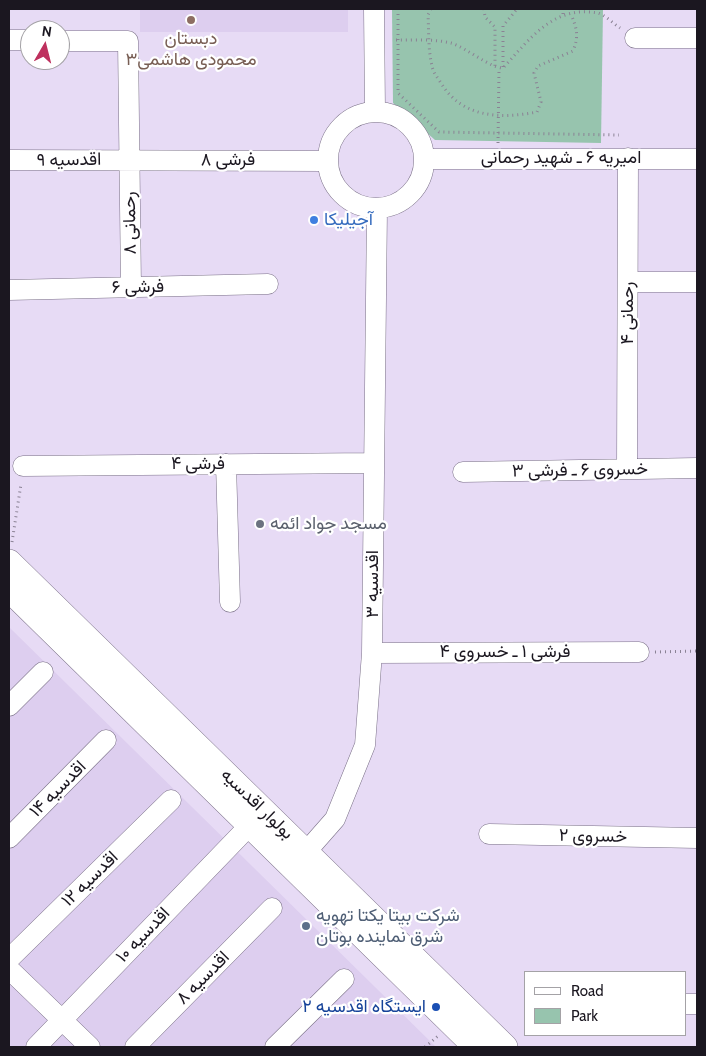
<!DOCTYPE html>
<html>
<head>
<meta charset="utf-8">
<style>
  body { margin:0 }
  #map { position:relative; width:706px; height:1056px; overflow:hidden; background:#e7dbf5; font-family:Cabin,sans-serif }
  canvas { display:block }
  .frame { position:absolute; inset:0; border:10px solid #1b1720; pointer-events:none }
  .legend { position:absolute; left:524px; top:971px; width:162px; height:65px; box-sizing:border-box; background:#fff; border:1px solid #a4a2a6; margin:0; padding:6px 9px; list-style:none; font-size:15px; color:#1b1720 }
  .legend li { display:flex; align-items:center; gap:10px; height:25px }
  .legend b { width:25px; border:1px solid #a4a2a6 }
  .north { position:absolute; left:20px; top:20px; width:50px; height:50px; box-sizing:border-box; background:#fff; border:1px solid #a4a2a6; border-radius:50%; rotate:8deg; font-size:14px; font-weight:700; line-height:20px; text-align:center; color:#1b1720 }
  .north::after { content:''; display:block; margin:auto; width:18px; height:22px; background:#be305e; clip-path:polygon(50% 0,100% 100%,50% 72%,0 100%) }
</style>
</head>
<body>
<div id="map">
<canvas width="706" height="1056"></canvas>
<div class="frame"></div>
<ul class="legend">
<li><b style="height:6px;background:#fff"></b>Road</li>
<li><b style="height:14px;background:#97c4ae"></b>Park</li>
</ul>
<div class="north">N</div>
</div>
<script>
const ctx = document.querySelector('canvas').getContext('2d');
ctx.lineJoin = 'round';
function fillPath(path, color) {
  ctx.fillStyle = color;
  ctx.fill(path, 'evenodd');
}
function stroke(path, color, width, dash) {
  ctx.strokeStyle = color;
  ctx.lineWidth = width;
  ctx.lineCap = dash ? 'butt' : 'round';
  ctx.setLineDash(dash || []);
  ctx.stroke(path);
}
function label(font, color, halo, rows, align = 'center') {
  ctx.font = font + ' Cabin,Vazirmatn,sans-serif';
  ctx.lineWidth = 4.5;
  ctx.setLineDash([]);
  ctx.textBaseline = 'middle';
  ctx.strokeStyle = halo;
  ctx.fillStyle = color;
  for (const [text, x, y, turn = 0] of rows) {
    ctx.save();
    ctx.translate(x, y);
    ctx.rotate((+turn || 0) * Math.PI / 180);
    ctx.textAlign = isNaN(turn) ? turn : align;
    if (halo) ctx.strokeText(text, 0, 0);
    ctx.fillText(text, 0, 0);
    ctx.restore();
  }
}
fillPath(new Path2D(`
  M140,9H348V32H140Z
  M9,627L436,1047H9Z`), '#ddceef');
fillPath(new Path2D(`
  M392,9H603L601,143L435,140L393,103Z`), '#97c4ae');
const minor = new Path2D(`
  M374,9L375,111
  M635,38H697
  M9,40H30
  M60,41H128L131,287
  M328 160a48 48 0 1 1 96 0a48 48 0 1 1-96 0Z
  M425,159H697
  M9,160L327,161
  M628,282H697
  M9,290L268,284
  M226,464L230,602
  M23,466L374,463
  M627,469L628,158
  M463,472L697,468
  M372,653L639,652
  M9,706L43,672
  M489,834L697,838
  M9,838L106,740
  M306,852L335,819L365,745L372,653L377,209
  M9,959L171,800
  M9,969L90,1047
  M685,1004H697
  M36,1047L251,824
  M135,1047L272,908
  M275,1047L344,979`);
const major = new Path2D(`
  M9,562L505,1047
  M9,589L476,1047`);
stroke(minor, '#7a7087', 21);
stroke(major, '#7a7087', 26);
stroke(new Path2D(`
  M398,9V93L439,132L619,135
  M431,9L428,15C429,32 428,49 432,66C433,72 437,77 441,83C462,118 500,119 537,112L541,102L534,73L538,66L573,51C579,36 577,29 571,14
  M484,9L485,17L495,27V67
  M563,14V9
  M396,40C414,40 434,39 451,43C467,48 490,68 503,68C530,39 553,5 598,13C605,15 614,24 620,28
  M503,67V26L517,9
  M498,143L499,68
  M12,542L21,484
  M655,652L697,651
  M425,1047L438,1036`), '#8a8294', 3, [1, 4]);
stroke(minor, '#fff', 20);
stroke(major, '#fff', 25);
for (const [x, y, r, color] of [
  [191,20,5,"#8d6e63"],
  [314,220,5,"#3f7fe0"],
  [260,524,5,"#6b7280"],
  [306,926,5,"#5c6f8a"],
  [436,1007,5,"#1a4fb4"]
]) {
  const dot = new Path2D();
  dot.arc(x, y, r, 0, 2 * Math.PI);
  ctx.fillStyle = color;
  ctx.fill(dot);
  stroke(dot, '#fff', 2);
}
label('18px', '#785e54', '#fff', [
  ["دبستان",191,39],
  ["محمودی هاشمی۳",191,60]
]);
label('18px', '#1b1720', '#fff', [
  ["امیریه ۶ ـ شهید رحمانی",561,158],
  ["اقدسیه ۹",69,160,-1],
  ["فرشی ۸",228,160],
  ["رحمانی ۸",130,223,-91],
  ["فرشی ۶",138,287,-1],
  ["رحمانی ۴",628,313,-90],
  ["فرشی ۴",198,464],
  ["خسروی ۶ ـ فرشی ۳",580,470,-1],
  ["اقدسیه ۳",373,584,-90],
  ["فرشی ۱ ـ خسروی ۴",505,652],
  ["اقدسیه ۱۴",58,789,-45],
  ["بولوار اقدسیه",257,804,44],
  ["خسروی ۲",593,836,1],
  ["اقدسیه ۱۲",90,879,-44],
  ["اقدسیه ۱۰",143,935,-46],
  ["اقدسیه ۸",203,978,-45]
]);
label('18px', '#366cbe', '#fff', [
  ["آجیلیکا",324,220]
], 'left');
label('18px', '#5b616d', '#fff', [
  ["مسجد جواد ائمه",270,524]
], 'left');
label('18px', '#4e5e75', '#fff', [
  ["شرکت بیتا یکتا تهویه",316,916],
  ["شرق نماینده بوتان",316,937]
], 'left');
label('18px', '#164399', '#fff', [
  ["ایستگاه اقدسیه ۲",426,1007]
], 'right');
</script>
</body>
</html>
